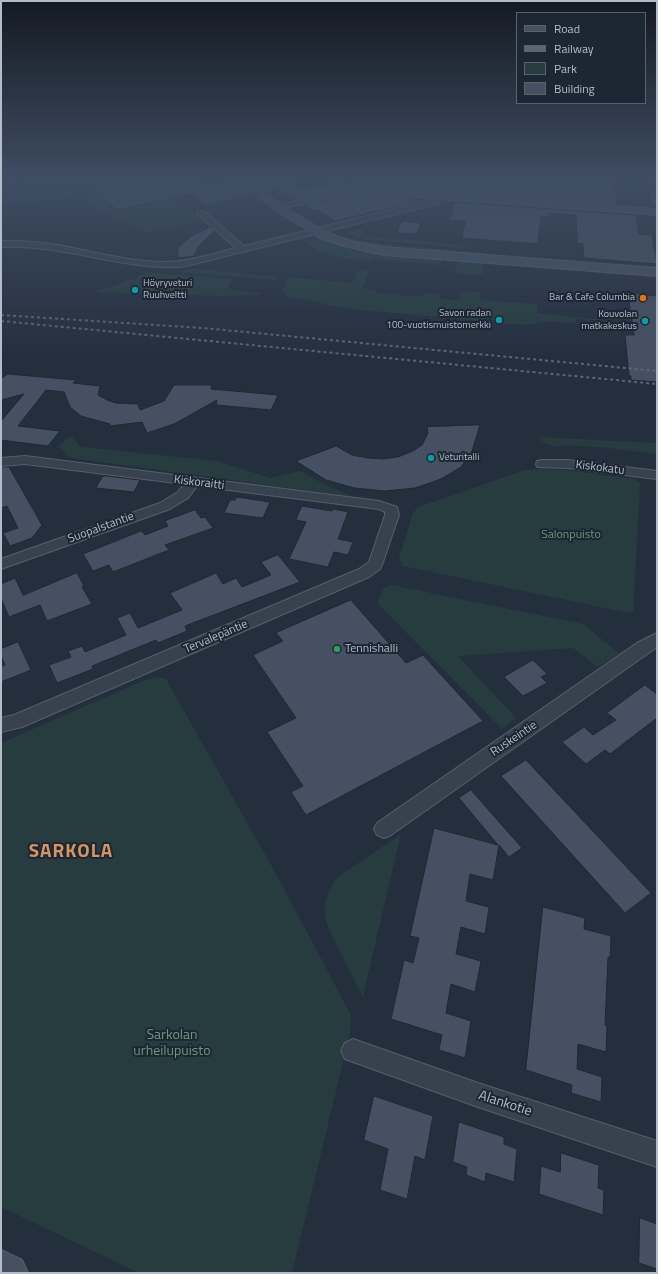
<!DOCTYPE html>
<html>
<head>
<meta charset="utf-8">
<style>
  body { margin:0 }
  #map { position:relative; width:658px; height:1274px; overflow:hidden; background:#242f3e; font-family:"Titillium Web",sans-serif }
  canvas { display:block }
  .frame { position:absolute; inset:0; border:2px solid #b4bcc9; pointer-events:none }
  .legend { position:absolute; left:516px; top:12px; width:130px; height:92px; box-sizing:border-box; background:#1d2633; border:1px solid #59626f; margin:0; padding:5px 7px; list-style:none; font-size:12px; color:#b4bcc9 }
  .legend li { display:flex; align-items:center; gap:8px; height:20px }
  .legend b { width:20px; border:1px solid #59626f }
</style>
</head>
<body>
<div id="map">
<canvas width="658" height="1274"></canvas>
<div class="frame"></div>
<ul class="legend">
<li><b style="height:5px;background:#465061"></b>Road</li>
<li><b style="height:5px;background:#5a6575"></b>Railway</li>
<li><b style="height:11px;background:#263c3f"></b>Park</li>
<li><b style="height:11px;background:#455162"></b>Building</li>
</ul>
</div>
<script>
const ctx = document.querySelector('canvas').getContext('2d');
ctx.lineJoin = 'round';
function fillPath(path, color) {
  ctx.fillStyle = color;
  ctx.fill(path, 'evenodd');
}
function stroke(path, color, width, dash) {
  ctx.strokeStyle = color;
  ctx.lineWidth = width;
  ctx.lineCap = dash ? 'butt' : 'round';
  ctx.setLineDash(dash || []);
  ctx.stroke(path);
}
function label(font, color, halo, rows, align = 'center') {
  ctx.font = font + ' "Titillium Web",sans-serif';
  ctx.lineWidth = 4;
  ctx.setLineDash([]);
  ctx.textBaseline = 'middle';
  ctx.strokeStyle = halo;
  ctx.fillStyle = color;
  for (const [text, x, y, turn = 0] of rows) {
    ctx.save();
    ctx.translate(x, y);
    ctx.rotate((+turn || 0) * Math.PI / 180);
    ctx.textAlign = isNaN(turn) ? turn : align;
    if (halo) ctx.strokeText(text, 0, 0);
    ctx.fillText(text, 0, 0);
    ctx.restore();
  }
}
fillPath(new Path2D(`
  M24,180H86L89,182L172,198L202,221L146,232C135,226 124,223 113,218C101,213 91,206 81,198L8,204L1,207V192Z
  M365,228L362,236L454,244L478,249L391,242L357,237L346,233Z
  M336,236L385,244L484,253L483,255C434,251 383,250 336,236Z
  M324,238L440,257L442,260V265L373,259L371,262C352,258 323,258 308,243L310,241Z
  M467,260L484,262L482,275L455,273L457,263Z
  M193,268L279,277L277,280L176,272Z
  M358,270L369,271L362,289L375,290V293L423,297L424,293L440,295V299L458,300L460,291L480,292L479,300L537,304L538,313L622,322L576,319V322L574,323L547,321L524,325L351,309L289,297L282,291L287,277L352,283Z
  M147,271L163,274L233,279L227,289L261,293L260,295L224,296L95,292L136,278Z
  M71,436L81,447L218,461L270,478L300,471L326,485L354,497L71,458L58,446Z
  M539,437L657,443V454L608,448L567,445L557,447L544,443Z
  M534,469C568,468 601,475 634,479L640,484L633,612H624L403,566L399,558L413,513L418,507L522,471Z
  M392,585L583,624L620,654L598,667L573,648L458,656L516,718L502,729L377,603L384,588Z
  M158,677L166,679L275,872L351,1015L350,1034L292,1273H139L1,1207V743L145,680Z
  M401,834L363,996C355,982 348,968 341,954C326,925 315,906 338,877Z`), '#263c3f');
const building = new Path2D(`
  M87,180H200L206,185L235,180L253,194L205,205L191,194L117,210Z
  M249,180H295L296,185H294L299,189L313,186L334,188L338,191L296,200L287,196L277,189L266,192Z
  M348,180H389L360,186Z
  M408,180H470L475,184L583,190L593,186V180H613L617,205L384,188L403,183Z
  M528,180H583L582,183Z
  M354,194H355L426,200L335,221L318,210L313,211L304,205Z
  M455,202L636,215L639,234L652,235L657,264L584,258L583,244L577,243L576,215L549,213V217L541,216L538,244L462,238L465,221L450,220Z
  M402,221L421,223L417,234L397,233Z
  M210,227L214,231L199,246L194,256L178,258V248L190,237Z
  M628,293L657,296V382L631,380V376H629L625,335H634Z
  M8,374L76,380L73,383L100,386L98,395L109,401L116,403L138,404L140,410L164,401L174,385H212L211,389L278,395L271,410L216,405L217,400L174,424L147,433L142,422L110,426V424L81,416L70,407L64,392L46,390L18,426L60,431L48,446L1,440V421L24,394L1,400V379Z
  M480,425L472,451L461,467L441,479L415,488L385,491L354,488L326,480L296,461L336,446L352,455L368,458L383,459L398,457L413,451L422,445L428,433L427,427Z
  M1,467H9L42,525L32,538L10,546L3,533L18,528L7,506L1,508Z
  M103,476H107L140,480L134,492L96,488Z
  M237,497L270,502L263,518L224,513L230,500H235Z
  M302,506L332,511L334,509L348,512L338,539L353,542L348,555L334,552L328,567L289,559L306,522L296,520Z
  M195,510L201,518L205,517L213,528L165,545L169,550L113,572L109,565L93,571L83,554L141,531L145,535L168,526L165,521Z
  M278,555L300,582L185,626L187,631L158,643L156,640L92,666L93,669L57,683L49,665L71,657L68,651L82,646L85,652L126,635L117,618L130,613L138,628L182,610L170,593L216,573L223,584L236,578L242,587L271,575L261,562Z
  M77,573L84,586L82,587L92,604L47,621L40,605L9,617L1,598V584L15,578L23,595Z
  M351,600L406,663L423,655L483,721L306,815L291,792L303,786L267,732L296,718L253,655L283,641L276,633Z
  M18,642L31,670L1,682V667L5,665L1,656V649Z
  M533,660L547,674L541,677L547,683L523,696L504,677Z
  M645,685L657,694V718L610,754L605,750L586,764L562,742L584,727L593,735L616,720L607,713Z
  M526,760L651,893L625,913L501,776Z
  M471,790L522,848L509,857L499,845L493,880L470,874L466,901L489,907L485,934L461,927L456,954L481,961L475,992L451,984L446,1013L471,1021L465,1058L439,1050L442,1035L391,1019L404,960L413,963L419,938L410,936L434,828L498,845L459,798Z
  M543,907L585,918L584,929L611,936L610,958L608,957L605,1025L607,1026L606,1052L578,1044L577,1069L602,1077L601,1102L571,1093L572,1085L526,1070Z
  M374,1096L433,1116L425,1160L415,1156L407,1199L380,1190L388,1149L364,1140Z
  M459,1122L504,1137V1144L517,1149L514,1182L486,1173L485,1182L466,1175L467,1167L453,1162Z
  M561,1153L599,1165L598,1188L604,1190L603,1215L539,1194L541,1166L560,1172Z
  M640,1218L657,1224V1269L639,1263Z`);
fillPath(building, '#455162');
stroke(building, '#1f2835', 1);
const street = new Path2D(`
  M394,180H407L403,182L279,209L275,207L279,205Z
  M471,180H506L582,185L584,184V180H592V185L583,189L475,182Z
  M648,180H656L657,204L653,202Z
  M433,194H439L440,196L438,203L433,205L182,267C120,270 63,244 1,247V241C58,238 108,261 164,262C188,262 212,254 236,248L198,215L197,213L198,211H204L244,246L427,201L431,200Z
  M25,456L379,501L397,507L399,515L382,565L380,569L369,577L22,727L1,732V718L14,715L359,569L369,562L385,515V512L379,509L197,486L188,498L170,509L1,569V559L160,503L178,492L184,484L25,464L1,466V458Z
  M542,460H568L657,471V479L568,468L537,467L536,464L537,461Z
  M657,633V647L391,835L384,838L377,835L374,829L377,823L637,643Z
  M353,1039L478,1083L657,1141V1167L478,1107L345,1059L341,1051L345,1043Z`);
const secondary = new Path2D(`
  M3,180H15L1,188V181Z
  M236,180H247C277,201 307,225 342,238C355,243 370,245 384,247L657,268V276L384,255L344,246L320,238L283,215Z
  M325,180C336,179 344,184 355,187L657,209V215L355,193L338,189Z
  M1,1250L22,1260L28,1273H1Z`);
stroke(street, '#565f6c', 2);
stroke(secondary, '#565f6c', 2);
fillPath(street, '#38414e');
fillPath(secondary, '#465061');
stroke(new Path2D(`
  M1,315L203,328L657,371
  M1,321L657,384`), '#5a6575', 2, [3, 3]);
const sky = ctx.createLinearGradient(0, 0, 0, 358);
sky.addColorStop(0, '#141a22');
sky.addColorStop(0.5, '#3f4d63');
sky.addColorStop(1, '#3f4d6300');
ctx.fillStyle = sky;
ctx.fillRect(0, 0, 658, 358);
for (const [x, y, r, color] of [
  [135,290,4,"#0f9aa8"],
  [643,298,4,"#e8710a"],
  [499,320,4,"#0f9aa8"],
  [645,321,4,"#0f9aa8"],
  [431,458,4,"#0f9aa8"],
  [337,649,4,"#2e9e5b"]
]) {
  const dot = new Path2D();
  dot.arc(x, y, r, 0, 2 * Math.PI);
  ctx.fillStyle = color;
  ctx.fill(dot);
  stroke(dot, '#1d2633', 1.5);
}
label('10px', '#b4bcc9', '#1d2633', [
  ["Höyryveturi",143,284,"left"],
  ["Ruuhveltti",143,296,"left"],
  ["Bar & Cafe Columbia",635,298],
  ["Savon radan",491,314],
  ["100-vuotismuistomerkki",491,326],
  ["Kouvolan",637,315],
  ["matkakeskus",637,327],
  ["Veturitalli",439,458,"left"]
], 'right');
label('12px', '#b4bcc9', '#1d2633', [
  ["Kiskokatu",600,468,7],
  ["Kiskoraitti",199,483,7],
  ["Suopalstantie",101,528,-20],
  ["Tervalepäntie",216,637,-23],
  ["Ruskeintie",514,739,-34]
]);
label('12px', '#6b9a76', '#1d2633', [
  ["Salonpuisto",571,535]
]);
label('12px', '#b4bcc9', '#1d2633', [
  ["Tennishalli",345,649]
], 'left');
label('14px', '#6b9a76', '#1d2633', [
  ["Sarkolan",172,1036],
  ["urheilupuisto",172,1052]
]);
label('14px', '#b4bcc9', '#1d2633', [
  ["Alankotie",505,1104,18]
]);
ctx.letterSpacing = '1px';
label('bold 19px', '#d59563', '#1d2633', [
  ["SARKOLA",71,852]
]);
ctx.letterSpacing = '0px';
</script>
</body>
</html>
